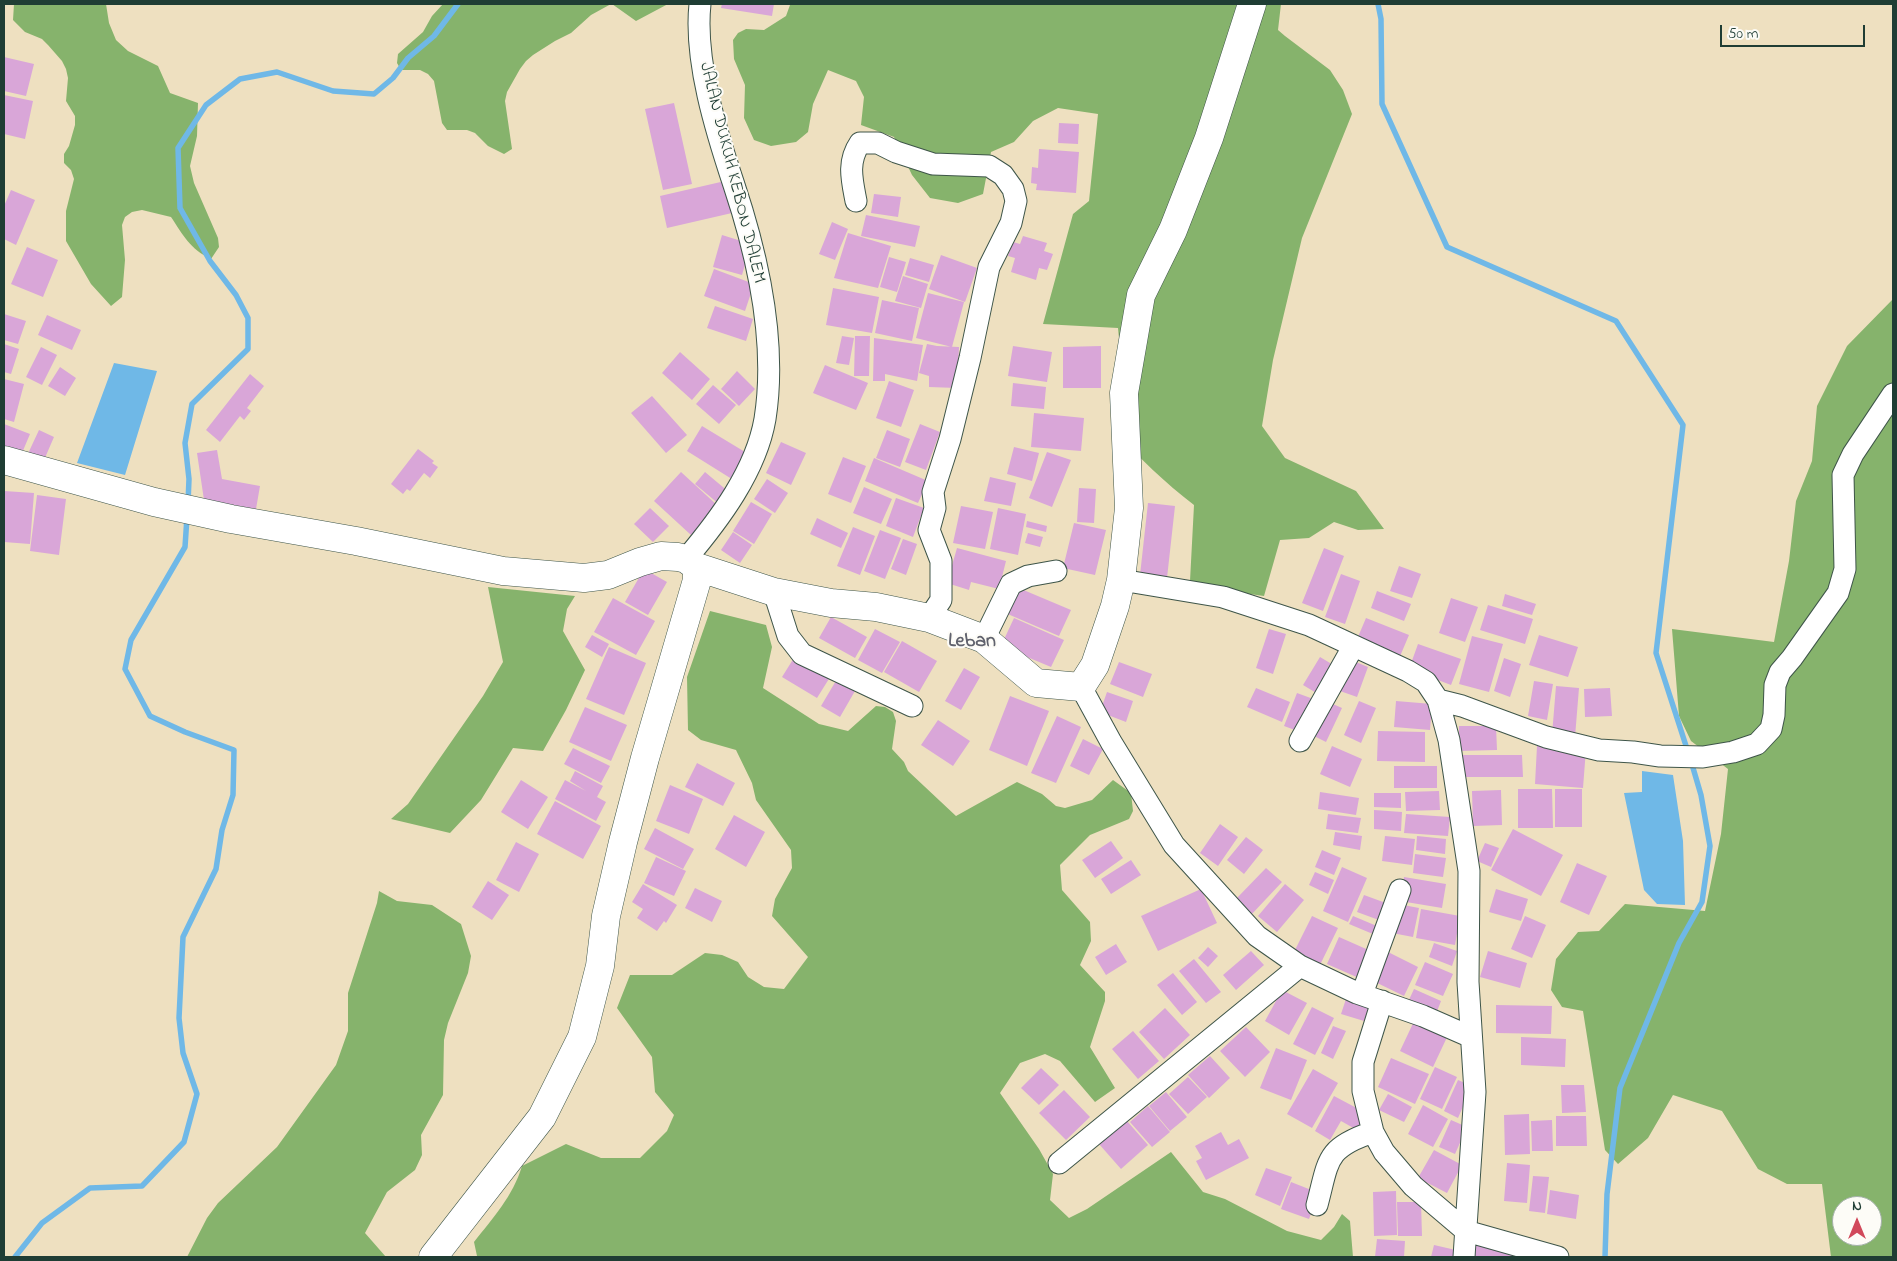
<!DOCTYPE html>
<html>
<head>
<meta charset="utf-8">
<style>
  body { margin:0 }
  #map { position:relative; width:1897px; height:1261px; overflow:hidden; background:#eee0c0; font-family:"Indie Flower",sans-serif }
  canvas { display:block }
  .frame { position:absolute; inset:0; border:5px solid #1f3d34; pointer-events:none }
  .north { position:absolute; left:1832px; top:1196px; width:50px; height:50px; box-sizing:border-box; background:#fdfcf7; border:1px solid #a4b0a9; border-radius:50%; rotate:0deg; font-size:14px; font-weight:700; line-height:20px; text-align:center; color:#1f3d34 }
  .north::after { content:''; display:block; margin:auto; width:18px; height:22px; background:#d1495b; clip-path:polygon(50% 0,100% 100%,50% 72%,0 100%) }
  .scale { position:absolute; left:1720px; top:25px; width:145px; height:22px; box-sizing:border-box; border:2px solid #1f3d34; border-top:0; padding-left:6px; font-size:15px; line-height:18px; white-space:nowrap; color:#1f3d34; -webkit-text-stroke:4px #fdfcf7; paint-order:stroke }
</style>
</head>
<body>
<div id="map">
<canvas width="1897" height="1261"></canvas>
<div class="frame"></div>
<div class="north">N</div>
<div class="scale">50 m</div>
</div>
<script>
const ctx = document.querySelector('canvas').getContext('2d');
ctx.lineJoin = 'round';
function fillPath(path, color) {
  ctx.fillStyle = color;
  ctx.fill(path, 'evenodd');
}
function stroke(path, color, width, dash) {
  ctx.strokeStyle = color;
  ctx.lineWidth = width;
  ctx.lineCap = dash ? 'butt' : 'round';
  ctx.setLineDash(dash || []);
  ctx.stroke(path);
}
function label(font, color, halo, rows, align = 'center') {
  ctx.font = font + ' "Indie Flower",sans-serif';
  ctx.lineWidth = 4;
  ctx.setLineDash([]);
  ctx.textBaseline = 'middle';
  ctx.strokeStyle = halo;
  ctx.fillStyle = color;
  for (const [text, x, y, turn = 0] of rows) {
    ctx.save();
    ctx.translate(x, y);
    ctx.rotate((+turn || 0) * Math.PI / 180);
    ctx.textAlign = isNaN(turn) ? turn : align;
    if (halo) ctx.strokeText(text, 0, 0);
    ctx.fillText(text, 0, 0);
    ctx.restore();
  }
}
fillPath(new Path2D(`
  M14,4H106L109,23L116,40L128,51L158,66L170,93L198,103L197,136L190,166L194,183L218,238L219,247L211,259C190,249 183,235 171,217L142,210L132,212L125,217L122,225L125,260L122,297L111,306L91,284L66,241V211L74,179L71,170L64,163V154L69,146L75,125V116L66,101L68,78L66,69L62,61L48,45L42,39L25,32L13,20Z
  M443,4H611L591,15L571,33L555,41L533,55L526,61L520,69L507,92L505,101L512,149L504,154L488,146L475,133L467,130H447L442,123L434,81L428,74L420,70H401L397,63L398,54L423,32L432,16Z
  M612,4H668L636,21Z
  M801,4H1281L1278,30L1285,36L1330,70L1343,90L1352,114L1302,238L1273,360L1262,426L1285,458L1356,491L1384,529L1358,530L1334,522L1309,538L1280,540L1264,596L1221,590L1190,581L1194,505C1165,483 1140,458 1114,431L1122,369L1118,328L1043,324L1073,214L1089,201L1098,114L1058,108L1033,121L1014,142L991,152L983,194L958,203L930,198L912,175L894,137L861,125L864,97L856,81L828,70L813,104L808,132L796,142L771,146L754,140L744,118L745,85L734,59L733,40L738,33L746,29L764,30L786,16L790,5Z
  M1893,299V1257H1831L1822,1184H1787L1758,1169L1722,1111L1673,1095L1648,1138L1618,1164L1605,1150L1583,1011L1562,1007L1551,990L1556,959L1578,932L1599,931L1625,904L1705,911L1721,834L1728,769L1691,741L1679,716L1672,629L1774,642L1789,561L1796,501L1812,461L1817,406L1847,346ZM1842,1206H1872V1236H1842Z
  M488,587L575,596L567,609L563,631L585,670L566,710L543,751L513,748L481,800L450,833L391,819L408,804L483,696L503,662Z
  M710,611L766,625L772,647L763,688L819,724L848,731L876,706L885,707L893,712L896,721L892,749L904,762L908,771L956,816L1017,782L1042,794L1056,806L1065,808L1092,800L1113,780L1131,793L1133,811L1129,819L1090,835L1060,865L1062,890L1090,922L1091,941L1080,965L1105,992V1001L1090,1047L1115,1088L1095,1102L1060,1061L1045,1054L1020,1063L1000,1093L1039,1149L1053,1174L1050,1200L1069,1218L1087,1209L1171,1152L1203,1192L1225,1199L1287,1231L1321,1240L1334,1227L1342,1214L1350,1221L1353,1257H479L477,1256L474,1242C493,1218 513,1196 522,1166L566,1144L601,1158H640L667,1131L674,1115L655,1092L652,1057L617,1008L630,975H672L705,953L722,955L738,962L748,977L764,987L784,989L808,957L772,916L775,899L792,868L791,850L756,800L752,783L736,750L701,740L688,730L687,677Z
  M379,891L397,901L432,905L461,924L471,956L468,973L448,1023L444,1040L443,1095L421,1135L422,1155L415,1170L387,1192L365,1233L386,1257H187L207,1218L218,1203L277,1147L336,1065L348,1031V993L377,903Z`), '#86b36c');
fillPath(new Path2D(`
  M114,363L157,371L125,475L77,463Z
  M1642,771L1673,775L1683,841L1685,905L1657,904L1644,890L1624,793L1642,792Z`), '#6fb8e7');
stroke(new Path2D(`
  M1378,4L1381,19L1382,104L1447,247L1616,321L1683,425L1656,653L1688,752
  M188,503L189,479L185,443L192,404L248,349V318L236,295L210,261L180,208L178,148L206,105L240,79L277,72L333,91L374,94L393,78L408,58L434,36L458,4
  M15,1257L42,1223L90,1188L142,1186L184,1142L197,1094L183,1053L179,1018L183,937L216,869L222,830L233,795L234,750L185,732L150,716L125,669L131,640L185,547L187,517
  M1605,1257L1607,1194L1620,1088L1679,943L1702,902L1710,846L1701,795L1691,761`), '#6fb8e7', 5.5);
fillPath(new Path2D(`
  M722,4H774L772,16L721,8Z
  M4,57L34,64L26,96L4,91Z
  M4,95L33,101L25,139L4,134Z
  M674,103L692,184L663,190L645,109Z
  M1059,123L1079,124L1078,144L1058,143Z
  M1039,149L1079,152L1076,193L1036,190L1037,184L1031,183L1032,167L1038,168Z
  M725,181L732,213L667,228L660,196Z
  M11,190L35,200L16,245L4,239V206Z
  M874,194L901,197L898,217L871,213Z
  M866,215L920,226L915,247L861,236Z
  M832,222L848,229L835,260L819,254Z
  M848,233L891,246L878,288L834,278Z
  M722,235L751,244L742,275L713,267Z
  M1023,236L1047,243L1044,251L1053,254L1047,270L1039,268L1036,280L1011,272L1015,258L1008,256L1013,242L1020,244Z
  M27,247L58,260L43,297L11,284Z
  M941,255L977,268L965,302L929,289Z
  M889,257L906,262L897,292L880,287Z
  M910,258L934,265L929,282L905,275Z
  M714,269L754,284L745,311L704,296Z
  M903,276L928,284L921,308L895,301Z
  M833,288L879,297L872,333L826,325Z
  M928,293L964,302L952,347L916,338Z
  M882,300L919,308L912,341L875,333Z
  M715,306L753,319L746,341L707,328Z
  M4,314L26,321L18,344L4,340Z
  M47,315L81,330L72,350L38,335Z
  M842,336L854,338L849,365L836,363Z
  M855,336H870L869,376H854Z
  M874,338L923,345L917,381L885,374V381H873Z
  M4,344L19,349L11,374L4,372Z
  M927,344L937,346L959,347L957,388L929,387V376L919,373Z
  M1013,346L1052,352L1047,382L1008,376Z
  M1101,346V388H1063V347Z
  M41,347L57,355L42,385L26,377Z
  M680,352L710,379L692,400L662,373Z
  M825,365L868,383L856,410L813,393Z
  M60,367L76,378L65,396L48,386Z
  M737,371L755,389L739,406L721,389Z
  M250,374L264,386L247,408L251,411L244,420L240,416L220,442L206,430Z
  M4,379L24,384L14,422L4,419Z
  M889,381L914,390L901,427L876,418Z
  M1013,383L1046,387L1044,409L1011,406Z
  M713,385L736,405L719,424L696,404Z
  M652,396L687,435L666,453L631,413Z
  M1034,413L1084,418L1081,451L1031,447Z
  M4,424L30,434L22,453L4,446Z
  M920,424L940,432L926,470L905,462Z
  M702,426L750,455L735,481L687,451Z
  M39,430L54,437L41,467L25,460Z
  M887,430L910,439L900,467L876,458Z
  M781,442L806,453L791,485L766,473Z
  M1014,447L1039,453L1032,481L1007,474Z
  M418,449L434,461L432,463L438,467L430,478L424,473L410,491L407,489L403,494L391,484Z
  M217,450L222,479L260,486L256,509L204,500L197,453Z
  M1047,452L1071,460L1052,507L1029,498Z
  M843,457L866,466L851,503L828,494Z
  M874,458L928,481L918,503L865,481Z
  M681,472L718,506L691,535L654,501Z
  M705,472L730,493L720,505L695,484Z
  M990,477L1016,483L1011,506L984,501Z
  M767,479L788,493L775,513L754,499Z
  M864,487L892,499L881,524L853,513Z
  M1079,488L1096,489L1094,523L1077,522Z
  M4,491L34,493L30,544L4,542Z
  M37,495L66,499L59,555L30,551Z
  M896,498L924,508L913,537L886,526Z
  M751,502L772,514L754,544L733,531Z
  M1148,503L1175,506L1167,578L1140,575Z
  M961,506L993,512L985,549L953,543Z
  M650,508L669,526L653,542L634,524Z
  M998,508L1026,514L1018,555L990,549Z
  M817,518L848,533L841,548L810,534Z
  M1027,521L1047,526L1046,532L1026,527Z
  M1074,523L1106,530L1095,575L1063,568Z
  M853,527L875,536L860,575L837,566Z
  M880,530L901,538L885,579L864,571Z
  M733,532L752,545L740,563L721,550Z
  M1028,533L1043,537L1040,547L1025,543Z
  M903,539L917,544L906,575L891,569Z
  M957,548L1006,561L999,589L971,582L969,590L950,584L952,577L949,576Z
  M1324,548L1344,556L1323,611L1302,603Z
  M1399,566L1421,574L1412,598L1390,591Z
  M644,569L667,582L648,615L625,602Z
  M1341,574L1360,581L1345,624L1325,617Z
  M1014,586L1071,610L1059,636L1003,612Z
  M1377,591L1411,604L1404,621L1371,608Z
  M1505,594L1536,604L1532,615L1502,606Z
  M613,598L655,621L636,655L594,632Z
  M1451,598L1478,607L1465,642L1439,633Z
  M1488,605L1533,619L1525,644L1480,630Z
  M831,617L867,637L855,658L819,638Z
  M1014,618L1064,640L1051,667L1001,646Z
  M1366,618L1409,635L1398,661L1355,644Z
  M875,629L900,642L882,673L858,660Z
  M1269,629L1286,634L1273,674L1256,668Z
  M592,635L609,644L602,657L585,647Z
  M1539,635L1578,647L1568,677L1529,665Z
  M1472,636L1503,644L1489,692L1459,684Z
  M902,641L937,661L919,692L884,672Z
  M1418,644L1461,659L1451,685L1409,669Z
  M609,647L646,663L624,715L586,699Z
  M797,653L832,674L817,698L782,677Z
  M1320,657L1335,666L1318,694L1303,685Z
  M1504,658L1521,664L1510,697L1494,691Z
  M1351,660L1368,667L1357,697L1340,691Z
  M1119,662L1152,674L1143,697L1110,684Z
  M964,668L980,677L961,710L945,701Z
  M840,674L859,684L840,717L821,706Z
  M1534,681L1553,684L1547,720L1528,716Z
  M1556,686L1579,688L1575,737L1552,735Z
  M1256,688L1290,702L1282,722L1247,707Z
  M1610,688L1612,716L1585,717L1584,689Z
  M1107,692L1133,701L1126,722L1100,712Z
  M1297,693L1316,700L1303,733L1284,726Z
  M1010,696L1049,711L1027,766L989,750Z
  M1326,701L1342,708L1326,742L1310,734Z
  M1359,701L1376,708L1361,743L1344,735Z
  M1396,701L1432,704L1430,730L1394,727Z
  M585,707L627,725L611,761L569,742Z
  M1057,716L1081,727L1056,783L1031,773Z
  M938,720L970,741L953,766L921,745Z
  M1459,726H1496L1497,750L1459,751Z
  M1378,731L1425,732V762L1377,761Z
  M1083,739L1103,749L1089,775L1070,766Z
  M1332,746L1362,759L1350,787L1320,774Z
  M1537,746L1586,749L1583,788L1535,784Z
  M573,748L610,766L601,783L564,764Z
  M1461,755H1522L1523,777H1462Z
  M697,763L735,783L723,806L685,787Z
  M1394,766H1437V788H1394Z
  M575,771L603,786L597,797L606,802L596,821L555,799L565,780L586,791L570,781Z
  M521,780L548,797L528,829L501,812Z
  M670,785L703,799L689,834L656,821Z
  M1518,789H1552L1553,828H1518Z
  M1555,789H1582V827H1555Z
  M1501,790L1502,825L1473,826L1472,791Z
  M1439,791L1440,810L1406,811L1405,792Z
  M1320,792L1359,798L1356,815L1318,809Z
  M1374,793H1401V808L1374,807Z
  M555,801L601,826L583,859L537,834Z
  M1374,810L1402,812L1401,831L1374,829Z
  M1328,814L1361,818L1358,833L1326,829Z
  M1406,814L1450,817L1448,836L1404,833Z
  M734,815L765,832L746,867L715,849Z
  M1220,824L1238,837L1218,866L1200,853Z
  M655,828L694,849L683,869L644,849Z
  M1513,829L1563,855L1541,896L1491,870Z
  M1335,832L1362,836L1360,850L1333,845Z
  M1385,836L1415,839L1412,865L1382,861Z
  M1417,836L1446,839L1445,854L1416,850Z
  M1246,837L1263,850L1244,874L1227,860Z
  M1111,841L1123,858L1095,878L1082,860Z
  M516,842L539,854L519,892L496,880Z
  M1485,843L1499,848L1491,867L1477,861Z
  M1322,850L1341,858L1334,875L1315,867Z
  M1415,854L1446,858L1443,877L1413,873Z
  M656,857L686,871L674,896L644,883Z
  M1131,860L1141,875L1111,894L1101,879Z
  M1577,863L1607,876L1589,915L1560,902Z
  M1342,867L1367,878L1348,922L1323,911Z
  M1266,868L1282,882L1251,915L1235,900Z
  M1315,872L1334,880L1328,894L1309,885Z
  M1404,877L1446,884L1442,908L1400,901Z
  M488,881L509,895L492,920L472,907Z
  M643,884L677,905L666,923L664,921L657,931L637,918L643,909L632,902Z
  M1285,884L1304,900L1277,932L1258,916Z
  M695,888L722,901L712,922L685,908Z
  M1201,889L1217,923L1158,951L1141,916Z
  M1496,889L1528,899L1521,921L1489,912Z
  M1364,895L1394,906L1387,923L1357,912Z
  M1398,904L1419,908L1413,937L1392,933Z
  M1421,909L1460,916L1455,945L1416,938Z
  M1312,916L1338,928L1319,967L1293,954Z
  M1353,916L1384,929L1380,937L1349,924Z
  M1525,916L1546,925L1532,958L1511,949Z
  M1339,937L1373,952L1361,979L1327,964Z
  M1434,943L1457,951L1452,966L1429,957Z
  M1116,944L1127,962L1106,975L1095,957Z
  M1208,947L1218,956L1208,967L1198,958Z
  M1384,950L1418,967L1404,996L1369,979Z
  M1251,951L1264,965L1236,990L1223,975Z
  M1488,951L1527,963L1520,988L1480,977Z
  M1194,959L1221,992L1206,1003L1179,971Z
  M1425,962L1453,974L1443,996L1415,985Z
  M1173,973L1197,1002L1182,1015L1157,985Z
  M1414,989L1441,1001L1436,1014L1408,1002Z
  M1282,990L1307,1003L1289,1035L1265,1021Z
  M1348,993L1371,1000L1364,1021L1341,1014Z
  M1496,1005L1552,1006L1551,1034L1496,1033Z
  M1312,1007L1334,1018L1315,1055L1293,1044Z
  M1165,1008L1190,1035L1164,1059L1139,1032Z
  M1416,1017L1449,1033L1433,1067L1400,1051Z
  M1333,1026L1346,1031L1333,1059L1321,1053Z
  M1246,1027L1270,1052L1245,1077L1220,1051Z
  M1133,1031L1159,1061L1138,1079L1112,1049Z
  M1521,1037L1566,1039L1565,1067L1521,1065Z
  M1276,1048L1307,1060L1291,1100L1260,1088Z
  M1210,1056L1230,1078L1209,1098L1188,1075Z
  M1391,1058L1429,1074L1415,1104L1378,1087Z
  M1435,1067L1457,1077L1442,1109L1420,1099Z
  M1041,1068L1059,1085L1039,1105L1021,1088Z
  M1313,1069L1338,1083L1312,1128L1287,1114Z
  M1188,1077L1207,1097L1188,1114L1169,1094Z
  M1458,1080L1472,1086L1458,1118L1444,1111Z
  M1561,1085H1584L1586,1112L1562,1113Z
  M1064,1090L1090,1117L1066,1140L1039,1113Z
  M1166,1092L1187,1117L1170,1131L1149,1106Z
  M1388,1094L1412,1107L1404,1122L1379,1110Z
  M1334,1096L1366,1113L1357,1130L1341,1121L1330,1140L1315,1131Z
  M1423,1105L1448,1119L1433,1147L1408,1134Z
  M1148,1106L1170,1132L1152,1147L1130,1122Z
  M1529,1114L1530,1154L1505,1155L1504,1115Z
  M1556,1116H1586L1587,1146H1556Z
  M1451,1120L1467,1127L1455,1154L1439,1147Z
  M1552,1120L1553,1151H1532L1531,1121Z
  M1127,1121L1148,1145L1121,1169L1099,1144Z
  M1221,1132L1228,1145L1239,1139L1249,1158L1206,1180L1196,1161L1202,1158L1195,1146Z
  M1434,1150L1462,1165L1447,1193L1418,1178Z
  M1507,1163L1530,1165L1527,1203L1504,1201Z
  M1266,1168L1292,1177L1280,1206L1255,1195Z
  M1533,1176L1549,1177L1545,1213L1529,1211Z
  M1291,1182L1319,1193L1309,1219L1281,1209Z
  M1550,1190L1579,1195L1576,1219L1547,1214Z
  M1396,1191L1397,1235L1374,1236L1373,1192Z
  M1397,1202H1421L1422,1236H1398Z
  M1377,1239L1405,1241L1404,1257H1375Z
  M1477,1243L1517,1253L1516,1257H1473Z
  M1434,1245L1460,1251L1459,1257H1431Z`), '#d9a6d8');
const street = new Path2D(`
  M856,201C852,180 847,162 860,143H878L896,152L933,164L989,166L1003,175L1013,189L1016,201L1011,223L989,267L970,358L950,439L933,492L935,508L929,530L941,561V600L929,618
  M686,559C719,520 756,471 765,419C777,343 758,257 734,185C716,131 694,60 700,4
  M1121,580L1223,597L1309,625L1408,671L1426,682L1438,700L1449,740L1469,871L1468,982L1475,1092L1464,1257
  M774,592L788,636L802,654L912,706
  M984,639L1011,584L1028,576L1056,571
  M1081,687L1111,742L1174,845L1257,936L1300,966L1357,993L1423,1016L1471,1037
  M1438,700L1462,706L1546,737L1599,750L1633,752L1660,756L1703,757L1733,752L1757,744L1771,729L1774,715L1775,685L1780,672L1792,658L1838,593L1845,569L1843,475L1853,454L1893,394
  M1300,741L1353,647
  M1362,994L1400,890
  M1382,1001L1363,1062V1091L1373,1132L1384,1152L1413,1186L1466,1231L1558,1257
  M1059,1163L1300,966
  M1317,1205C1329,1160 1325,1148 1373,1132`);
const secondary = new Path2D(`
  M4,460L154,502L231,519L356,541L503,571L584,578L608,575L640,562L661,556L678,557L686,559L697,567V580L645,758L623,842L606,916L600,966L582,1037L542,1117L433,1257
  M697,567L774,592L831,603L876,607L929,618L984,639L1036,683L1081,687L1095,665L1115,606L1121,580L1129,508L1124,393L1141,295L1173,230L1209,138L1252,4`);
stroke(street, '#3e5549', 23);
stroke(secondary, '#3e5549', 29);
stroke(street, '#fff', 21);
stroke(secondary, '#fff', 28);
label('18px', '#1f3d34', '#fdfcf7', [
  ["JALAN DUKUH KEBON DALEM",731,173,76]
]);
label('bold 20px', '#60626d', '#fdfcf7', [
  ["Leban",972,643]
]);
</script>
</body>
</html>
